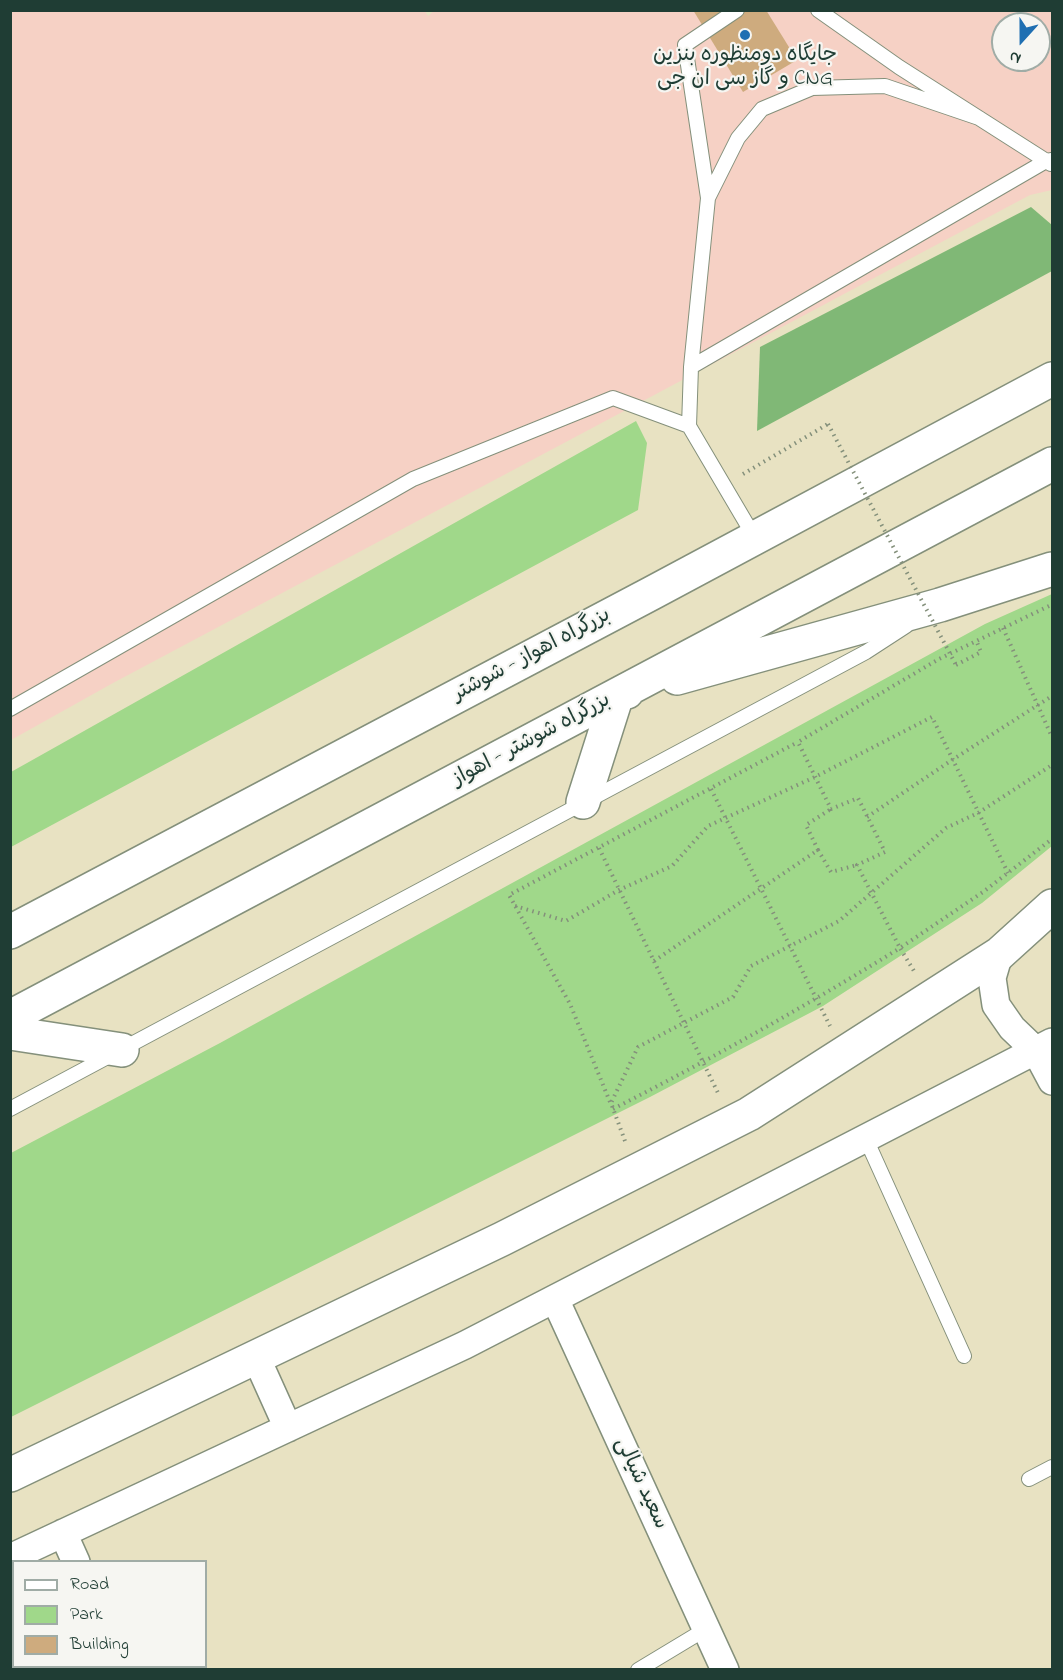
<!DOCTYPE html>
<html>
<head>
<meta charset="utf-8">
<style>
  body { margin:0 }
  #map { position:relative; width:1063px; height:1680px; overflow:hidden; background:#e8e2c2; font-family:"Indie Flower",sans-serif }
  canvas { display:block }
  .frame { position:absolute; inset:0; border:12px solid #1f3d34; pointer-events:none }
  .legend { position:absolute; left:12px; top:1560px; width:195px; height:108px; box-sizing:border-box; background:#f6f6f2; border:2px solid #a0aca6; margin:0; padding:8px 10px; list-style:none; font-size:18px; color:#1f3d34 }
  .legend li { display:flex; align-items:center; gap:12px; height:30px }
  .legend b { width:30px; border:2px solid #a0aca6 }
  .north { position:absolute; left:991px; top:12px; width:60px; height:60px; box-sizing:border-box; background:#f6f6f2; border:2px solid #a0aca6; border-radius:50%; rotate:201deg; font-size:16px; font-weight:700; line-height:24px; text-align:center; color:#1f3d34 }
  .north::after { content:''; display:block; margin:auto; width:21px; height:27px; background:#1f6fb2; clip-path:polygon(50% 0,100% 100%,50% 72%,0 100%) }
</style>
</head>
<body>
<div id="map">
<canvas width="1063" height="1680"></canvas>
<div class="frame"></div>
<ul class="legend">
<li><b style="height:8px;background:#fff"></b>Road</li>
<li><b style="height:16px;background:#a0d88a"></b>Park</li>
<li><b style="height:16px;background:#ceab7e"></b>Building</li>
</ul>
<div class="north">N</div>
</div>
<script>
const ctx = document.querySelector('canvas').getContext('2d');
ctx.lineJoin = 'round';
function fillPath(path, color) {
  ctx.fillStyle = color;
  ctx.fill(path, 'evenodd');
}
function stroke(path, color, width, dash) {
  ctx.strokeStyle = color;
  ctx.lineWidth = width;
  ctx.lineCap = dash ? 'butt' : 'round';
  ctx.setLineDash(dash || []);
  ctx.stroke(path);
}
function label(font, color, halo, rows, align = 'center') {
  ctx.font = font + ' "Indie Flower","Playpen Sans Arabic",sans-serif';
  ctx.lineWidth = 4.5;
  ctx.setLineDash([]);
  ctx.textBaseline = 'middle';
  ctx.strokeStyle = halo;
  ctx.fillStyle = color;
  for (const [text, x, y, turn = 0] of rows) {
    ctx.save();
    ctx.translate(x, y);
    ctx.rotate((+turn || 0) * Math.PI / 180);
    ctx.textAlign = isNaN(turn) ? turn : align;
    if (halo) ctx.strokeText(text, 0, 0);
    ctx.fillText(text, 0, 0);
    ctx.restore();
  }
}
fillPath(new Path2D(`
  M424,10L428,16L435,10L1052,11V190L1030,195L113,683L11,740V11ZM1003,24H1039V60H1003Z`), '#f6d1c5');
fillPath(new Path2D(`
  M636,421L647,443L638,510L11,847V772Z
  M1052,594V846L982,903L823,1006L650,1097L11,1417V1153L220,1043L985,624Z`), '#a0d88a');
fillPath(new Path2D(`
  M1031,207L1052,225V271L757,431L760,347Z`), '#80b876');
fillPath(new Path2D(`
  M693,10H766L797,60L743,92Z`), '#ceab7e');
const lane = new Path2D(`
  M818,10L899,67L1051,164
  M708,198L738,138L762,109L812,88L885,86L979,118
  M691,367L1046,161L1052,160
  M689,426L691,367L708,198L685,45L737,10
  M10,709L413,479L613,398L689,426L755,538
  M10,1109L866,652L906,626
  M866,1139L964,1356
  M1029,1479L1052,1467
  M638,1670L706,1629`);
const street = new Path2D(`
  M999,954L992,978L996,1005L1012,1028L1036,1051L1052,1081
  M555,1299L725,1670
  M256,1357L288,1428
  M63,1533L76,1562
  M10,1558L465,1345L1052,1042
  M125,1666L126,1670`);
const secondary = new Path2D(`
  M10,1475L502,1239L749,1114L999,954L1052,906`);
const highway = new Path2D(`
  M677,678L940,605L1052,569
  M583,802L617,695L627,692
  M10,932L652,593L1052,379
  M10,1017L1052,464
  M10,1033L122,1050`);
stroke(lane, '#84907b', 16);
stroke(street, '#84907b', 30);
stroke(secondary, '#84907b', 36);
stroke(highway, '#84907b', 36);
stroke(new Path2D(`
  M743,474L828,424
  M1049,606L939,659L798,742L831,809L858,798L885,852L857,865L900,948L983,892L1052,839
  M1003,628L1052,737
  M956,665L981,652L976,640
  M711,789L830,1026
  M867,817L952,760L1052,696
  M599,848L719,1095
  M818,850L806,825L831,809
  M515,906L566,921L619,890L672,866L708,826L815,777L932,717L1008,873
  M654,961L818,850L831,872L857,865
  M610,1102L570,1004L509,895L798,742
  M613,1109C711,1059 806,1006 900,948L914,971
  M625,1141L611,1103L638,1047L733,997L751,966L839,921L946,828L978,813L1052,765`), '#84907b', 4, [1.5, 4.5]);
stroke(lane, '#fff', 14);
stroke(street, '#fff', 27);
stroke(secondary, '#fff', 33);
stroke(highway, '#fff', 33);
stroke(new Path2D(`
  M828,424L956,665`), '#84907b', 4, [1.5, 4.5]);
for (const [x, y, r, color] of [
  [745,35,6,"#1f6fb2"]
]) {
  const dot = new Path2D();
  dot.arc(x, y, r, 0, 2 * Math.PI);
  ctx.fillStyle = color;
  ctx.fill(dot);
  stroke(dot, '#f6f6f2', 2);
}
label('21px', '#1f3d34', '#f6f6f2', [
  ["جایگاه دومنظوره بنزین",745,57],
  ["و گاز سی ان جی CNG",745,81]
]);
label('21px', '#1f3d34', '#f6f6f2', [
  ["بزرگراه اهواز - شوشتر",532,656,-28],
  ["بزرگراه شوشتر - اهواز",532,741,-28],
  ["سعید شیالی",640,1484,65]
]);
</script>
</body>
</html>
